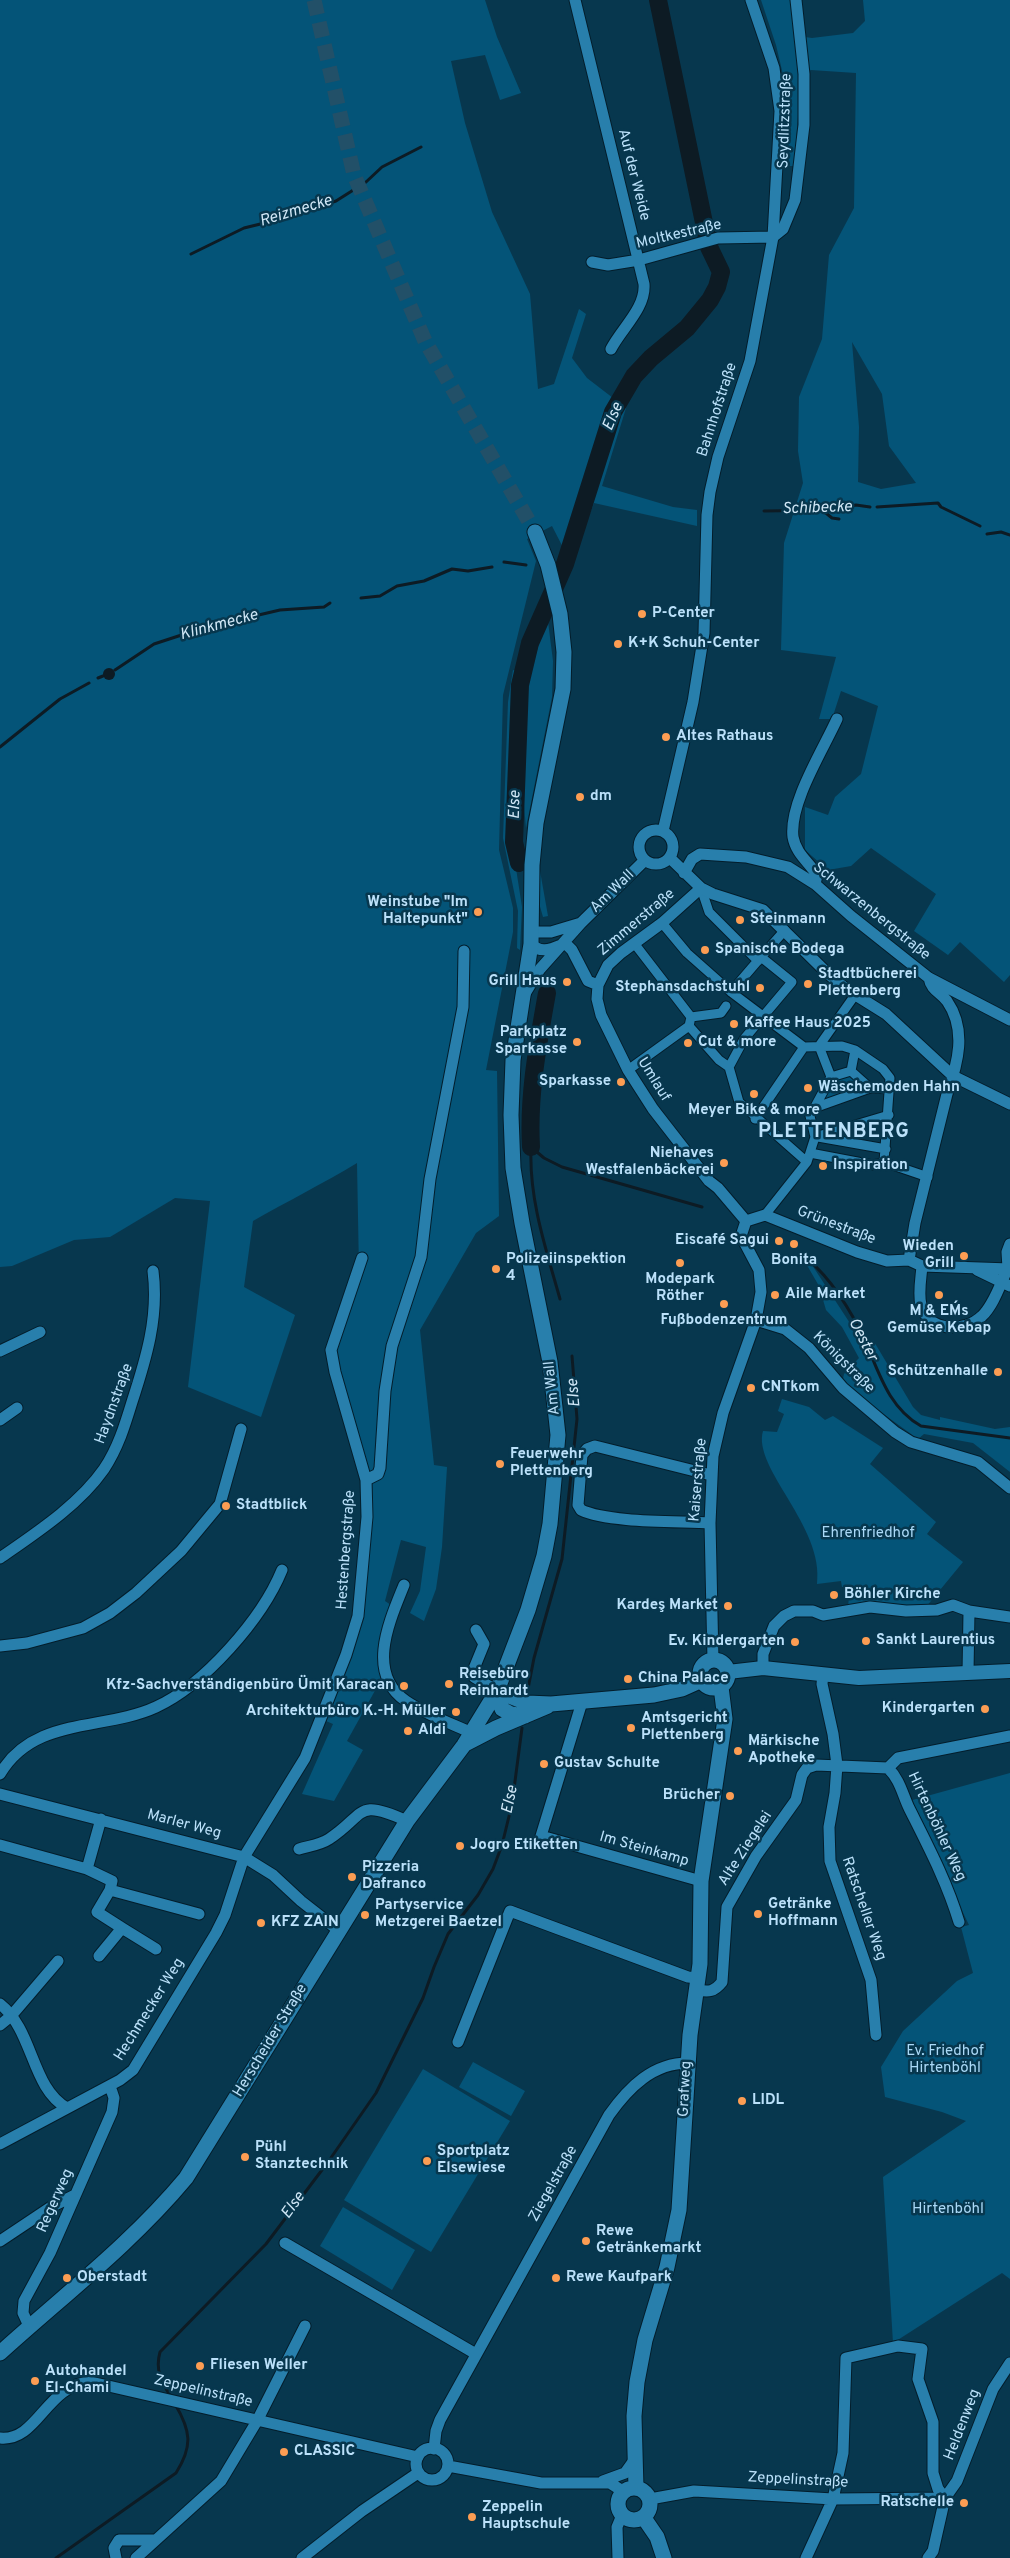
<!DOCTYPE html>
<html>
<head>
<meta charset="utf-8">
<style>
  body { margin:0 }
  canvas { display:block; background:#07374e }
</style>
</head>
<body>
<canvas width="1010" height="2558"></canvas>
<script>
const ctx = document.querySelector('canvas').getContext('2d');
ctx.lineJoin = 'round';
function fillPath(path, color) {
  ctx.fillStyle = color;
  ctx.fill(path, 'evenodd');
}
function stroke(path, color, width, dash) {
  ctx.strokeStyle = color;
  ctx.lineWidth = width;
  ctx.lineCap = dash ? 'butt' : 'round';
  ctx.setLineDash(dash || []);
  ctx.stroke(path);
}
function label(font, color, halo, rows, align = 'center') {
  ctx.font = font + ' Overpass,sans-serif';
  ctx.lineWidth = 5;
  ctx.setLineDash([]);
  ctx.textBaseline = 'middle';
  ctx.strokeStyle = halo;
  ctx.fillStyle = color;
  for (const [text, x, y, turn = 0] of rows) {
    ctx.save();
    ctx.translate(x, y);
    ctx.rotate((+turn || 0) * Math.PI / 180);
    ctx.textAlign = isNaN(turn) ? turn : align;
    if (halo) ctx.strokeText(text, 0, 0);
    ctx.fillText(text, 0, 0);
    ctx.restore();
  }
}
fillPath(new Path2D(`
  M0,0H485L497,37L521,93L500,100L485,55L451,61L465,123L492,212L530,294L538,389L554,384L579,309L586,314L572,358L587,378L626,408L602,486L673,507L697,510V526L594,503L571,563L552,526L527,539L536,561L503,695L499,850L513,908V932L486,1070L497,1071L499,1216L476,1233L420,1330L434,1465L447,1467L442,1547L436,1589L424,1621L410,1613L420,1591L426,1547L401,1540L385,1601L391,1605C386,1625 371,1657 382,1678L347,1741L363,1750L334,1801L302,1794L333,1724L319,1718L358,1616L366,1480L331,1350L359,1270L357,1163C324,1183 288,1201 253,1221L244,1287L295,1315L261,1417L188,1387L210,1201L175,1198L110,1237L74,1240L12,1266L0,1267Z
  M761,0H802L805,37L812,38L853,33L865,21L863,0H1010V975L1004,982L960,942L948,955L914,931L936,894L871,848L851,866L828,870L805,850V807L828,815L835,797L861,774L878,706L841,691L832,719H819L836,657L781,650L784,543L803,483L798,451L799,397L822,339L829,255L854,208L856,73L811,70L807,72L799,103L794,166H786L785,83L776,45ZM852,342L882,394L889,446L916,483L881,489L858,482L859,427Z
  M547,614L553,661L552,697L526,828L521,772L525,695Z
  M513,670L516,671L513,688L508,817L522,907L520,950L517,948L518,911L503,838L508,702Z
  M540,871L548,916L543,917L539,903Z
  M851,1071L870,1088L814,1108L831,1077Z
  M804,1260L812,1265L857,1334L863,1349L873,1340L913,1407L921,1415L940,1420V1417L995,1429L1010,1427V1472L973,1443L924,1434L918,1439L842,1384L844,1374L859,1358L842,1327L826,1310L819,1286Z
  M782,1399L809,1407L825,1420L833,1416L883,1448L870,1464L936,1522L927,1534L963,1562L926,1607L848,1608L849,1596L845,1587H842L841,1581L817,1584C825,1527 752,1468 763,1431L777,1432L784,1414L778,1411Z
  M1010,1773V2279L1002,2273L893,2343L883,2177L966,2121L942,2112L885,2097L881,2067L903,2031L957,1981L973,1973L961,1927L969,1925L909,1801Z
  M473,2062L525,2091L511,2116L459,2087Z
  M423,2069L510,2121L431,2252L344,2200Z
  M343,2207L415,2250L392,2290L320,2246Z`), '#045478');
fillPath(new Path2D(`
  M103 674a6 6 0 1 1 12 0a6 6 0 1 1-12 0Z`), '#0d1b24');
stroke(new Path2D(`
  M191,254L244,228L285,218L336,201L366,182L382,167L421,147
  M877,507L938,503L941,507L980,526
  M821,509L832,518L839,519
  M764,511L831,510L856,505L870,507
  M987,534L1001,532L1010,535
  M504,562L526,565
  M361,598L380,596L397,586L424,581L452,569L468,571L492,567
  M115,670L154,644L203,628L280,610L324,607L330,603
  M98,678L103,676
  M0,747L60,699L89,683
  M531,1147L544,1158L562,1167L702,1207
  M531,1148C529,1200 546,1249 560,1299
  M801,1254C826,1272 846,1303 860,1330C877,1364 885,1406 921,1426L1010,1438
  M527,1694L534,1658L562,1559L577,1419L572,1356
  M171,2397C161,2381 155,2370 160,2352L266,2244L328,2162L376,2093L423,1998L434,1967L448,1934L478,1895L493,1869L502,1845L512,1804L522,1728
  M56,2558L176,2473C193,2446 191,2431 175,2404`), '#0d1b24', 3);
stroke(new Path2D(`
  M519,863L514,842L520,685L530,643L565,564L613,412L634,376L651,358L687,328L710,300L717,287L721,272L709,247L658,0
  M531,1147C528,1095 538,1044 547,993`), '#0d1b24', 18);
stroke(new Path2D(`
  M314,0L354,175L425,341L535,532`), '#225068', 15, [15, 8]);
const pedestrian = new Path2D(`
  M701,888L709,912L758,961
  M662,923L687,953L731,992L804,1047L842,1046L855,1050L883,1069L890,1078L884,1162
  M634,943L691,1017L689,1026
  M761,957L785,930
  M731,992L761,957L792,982L744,1039L729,1067L739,1102L807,1162
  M691,1017L721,1013L726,1006
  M689,1026L719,1060L729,1067
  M819,1046L855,995
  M819,1046L831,1077
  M628,1070L689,1026
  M851,1071L855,1050
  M814,1108L870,1088
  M755,1119L804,1047
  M815,1137L810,1116L831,1077L851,1071L870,1088L890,1089
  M815,1137L889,1115
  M818,1137L886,1149
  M810,1153L873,1165L884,1162L928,1177
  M765,1215L807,1162L815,1137`);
const minor = new Path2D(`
  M575,0L644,284C646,308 621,329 611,349
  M592,262L608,265L639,260L718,238L773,237L783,229L795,200L804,125V74L796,0
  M639 847a17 17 0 1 1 34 0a17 17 0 1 1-34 0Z
  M663,831L693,702L704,633L707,515L710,492L718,457L750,361L773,237L780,111L774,68L751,0
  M670,858L701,888L713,894L763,910L825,971L846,989L886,1014L953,1076L1010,1104
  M684,873L692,859L700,854L746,857L788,867L815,884L851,916L929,978L1010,1020
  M815,884L817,875C809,862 796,854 793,837C789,803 823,750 837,719
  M701,888L662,923L621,953L608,965L598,985L597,999L601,1015L628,1070L653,1109L709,1181L718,1188L746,1221
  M531,932H551L581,923
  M565,943L572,950L588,981L598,985
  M531,944C540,953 549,950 561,945
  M523,997L540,969L581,923L645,860
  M746,1221L765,1215L857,1252L887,1261L909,1260L922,1266L1010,1269
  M909,1260L915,1223L947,1094C958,1063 967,1030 947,1001C940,992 931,990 929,978
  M922,1266C921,1279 918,1293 921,1305C928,1332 965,1333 982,1316C994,1305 1001,1282 1008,1268
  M1008,1268L1007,1252L1010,1244
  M977,1270L1010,1286
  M756,1320L785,1329L809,1348L843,1388L895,1432L911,1442L978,1462L1010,1488
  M0,1351L40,1332
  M0,1420L17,1408
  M366,1480L378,1474L380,1468L385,1391L392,1346L421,1257L430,1179L463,1007L464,951
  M710,1523C677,1521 609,1523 581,1510L578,1505L582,1455L587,1449L595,1446L711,1475
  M0,1558C36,1533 79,1505 104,1469C118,1448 125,1425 132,1402C146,1359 159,1317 153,1271
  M404,1585C390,1620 365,1673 406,1701C425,1714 450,1723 472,1733
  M969,1611L1010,1617
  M476,1630L484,1644L473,1671L474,1677L497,1691
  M0,1646L27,1643L83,1628L110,1613L136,1593L181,1551L220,1504L241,1429
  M713,1660L710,1523L713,1456L723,1413L756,1320L761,1292L759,1270L741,1236L746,1221
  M763,1668V1654L774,1626L784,1616L794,1611H813L823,1615L870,1607L906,1611L937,1610L953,1605L969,1611L968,1673
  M823,1674L822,1684L833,1734L837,1765L835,1793L829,1827L830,1861L871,1980L876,2035
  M582,1702L541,1836L701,1881
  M888,1768L898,1758L1010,1736
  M0,1774C34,1716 104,1731 156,1707C204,1685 262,1619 282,1570
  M0,1794L244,1857L273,1875L301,1901L338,1930
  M0,1845L87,1869L112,1881L110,1890
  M299,1849C309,1846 320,1845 329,1839C366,1815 355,1797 407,1821
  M87,1869L101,1819
  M122,1928L97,1912L110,1890L199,1914
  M99,1956L122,1928L156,1949
  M697,1990C709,1992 714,1992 722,1982L727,1907L756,1856L796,1800L802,1775L807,1768L816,1765L888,1768C900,1780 902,1793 909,1808C928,1846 947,1882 959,1922
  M0,2004C34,2031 31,2088 67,2108
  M0,2025L11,2016L58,1961
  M458,2042L510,1911L688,1977L698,1978
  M0,2144L120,2080L133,2070L216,1933L225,1915L244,1857L305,1758L346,1655L358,1616L367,1517L366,1480L335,1372L331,1350L362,1258
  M0,2241L51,2207L75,2195
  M285,2243L476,2354
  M29,2326L23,2313L24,2301L50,2253L112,2112L114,2098L110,2086
  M0,2438C38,2442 46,2384 91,2382L418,2457
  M416 2464a16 16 0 1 1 32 0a16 16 0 1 1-32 0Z
  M434,2449L436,2431L440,2420L609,2115C629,2087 653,2063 688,2063
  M448,2466L541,2483H610L624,2492
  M603,2481L625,2473L635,2459
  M650,2499L694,2491L833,2499L945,2498
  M116,2558L114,2548L119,2540H155
  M136,2558L221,2481L257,2421L305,2326
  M302,2558L362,2511L418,2473
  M618,2558L617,2527L622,2515
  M806,2558L833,2499L843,2453L846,2358L898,2346L922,2349L918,2379L933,2422V2473L938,2489L945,2498
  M928,2558L933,2551L945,2498L957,2481L993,2389L1010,2363`);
const tertiary = new Path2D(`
  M728,1672L763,1668L859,1678L1010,1671`);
const secondary = new Path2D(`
  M700 1674a14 14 0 1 1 28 0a14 14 0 1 1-28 0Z
  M497,1691L527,1703L551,1704L654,1695L682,1689L702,1680
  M497,1691L502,1709L511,1714L525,1716
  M467,1743L496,1728L548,1706
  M0,2353C64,2295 131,2244 186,2178L407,1821L464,1745L497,1691L528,1610L544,1556L550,1524L558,1435L550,1362L522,1223L513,1168L511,1115L513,1060L531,944L532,865L536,823L563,689L564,652L560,614L548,565L535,532
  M618 2504a16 16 0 1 1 32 0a16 16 0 1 1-32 0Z
  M636,2488L634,2416L637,2382L645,2340L667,2267L679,2210L690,2035L700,1964L701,1881L725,1719L721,1687
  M644,2518L657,2537L664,2558`);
stroke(pedestrian, '#031d2b', 11);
stroke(minor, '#031d2b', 13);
stroke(tertiary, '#031d2b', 16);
stroke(secondary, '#031d2b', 17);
stroke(pedestrian, '#287fac', 9);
stroke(minor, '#287fac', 11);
stroke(tertiary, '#287fac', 14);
stroke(secondary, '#287fac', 15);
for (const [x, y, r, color] of [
  [642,614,5,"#fc9d53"],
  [618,644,5,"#fc9d53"],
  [666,737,5,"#fc9d53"],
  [580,797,5,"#fc9d53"],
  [478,912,5,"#fc9d53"],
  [740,920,5,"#fc9d53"],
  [705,950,5,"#fc9d53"],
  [567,982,5,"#fc9d53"],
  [808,984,5,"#fc9d53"],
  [760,988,5,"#fc9d53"],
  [734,1024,5,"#fc9d53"],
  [577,1042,5,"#fc9d53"],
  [688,1043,5,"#fc9d53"],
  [621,1082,5,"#fc9d53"],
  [808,1088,5,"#fc9d53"],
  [754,1094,5,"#fc9d53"],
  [724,1163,5,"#fc9d53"],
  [823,1166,5,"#fc9d53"],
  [779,1241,5,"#fc9d53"],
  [794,1244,5,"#fc9d53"],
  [964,1256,5,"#fc9d53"],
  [680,1263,5,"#fc9d53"],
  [496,1269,5,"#fc9d53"],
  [775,1295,5,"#fc9d53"],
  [939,1295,5,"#fc9d53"],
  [724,1304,5,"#fc9d53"],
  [998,1372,5,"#fc9d53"],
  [751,1388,5,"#fc9d53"],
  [500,1464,5,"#fc9d53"],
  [226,1506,5,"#fc9d53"],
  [834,1595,5,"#fc9d53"],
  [728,1606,5,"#fc9d53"],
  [866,1641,5,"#fc9d53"],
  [795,1642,5,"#fc9d53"],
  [628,1679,5,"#fc9d53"],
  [449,1684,5,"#fc9d53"],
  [404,1686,5,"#fc9d53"],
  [985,1709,5,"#fc9d53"],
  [456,1712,5,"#fc9d53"],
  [631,1728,5,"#fc9d53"],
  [408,1731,5,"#fc9d53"],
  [738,1751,5,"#fc9d53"],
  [544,1764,5,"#fc9d53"],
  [730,1796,5,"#fc9d53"],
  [460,1846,5,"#fc9d53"],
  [352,1877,5,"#fc9d53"],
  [758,1914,5,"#fc9d53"],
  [365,1915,5,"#fc9d53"],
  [261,1923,5,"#fc9d53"],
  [742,2101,5,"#fc9d53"],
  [245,2157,5,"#fc9d53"],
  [427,2161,5,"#fc9d53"],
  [586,2241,5,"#fc9d53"],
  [67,2278,5,"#fc9d53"],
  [556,2278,5,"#fc9d53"],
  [200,2366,5,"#fc9d53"],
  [35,2381,5,"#fc9d53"],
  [284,2452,5,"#fc9d53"],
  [964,2503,5,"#fc9d53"],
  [472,2517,5,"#fc9d53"]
]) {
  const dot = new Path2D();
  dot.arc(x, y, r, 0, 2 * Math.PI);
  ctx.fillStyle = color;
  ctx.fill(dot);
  stroke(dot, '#07374e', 2);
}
label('15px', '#bbe1fa', '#07374e', [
  ["Seydlitzstraße",786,121,-88],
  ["Auf der Weide",633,175,76],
  ["Moltkestraße",679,235,-13],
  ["Bahnhofstraße",718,410,-72],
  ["Am Wall",613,892,-44],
  ["Schwarzenbergstraße",871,912,39],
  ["Zimmerstraße",637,923,-40],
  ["Umlauf",653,1080,58],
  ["Grünestraße",836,1226,21],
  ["Königstraße",843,1363,45],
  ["Am Wall",553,1388,-96],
  ["Haydnstraße",115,1404,-70],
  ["Kaiserstraße",699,1480,-85],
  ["Hestenbergstraße",347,1550,-86],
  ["Marler Weg",184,1825,15],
  ["Hirtenböhler Weg",936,1827,65],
  ["Alte Ziegelei",746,1849,-57],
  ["Im Steinkamp",644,1850,16],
  ["Ratscheller Weg",863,1909,71],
  ["Hechmecker Weg",150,2010,-58],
  ["Herscheider Straße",271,2041,-59],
  ["Grafweg",686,2089,-87],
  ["Ziegelstraße",554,2184,-61],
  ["Regerweg",56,2201,-66],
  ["Zeppelinstraße",203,2392,13],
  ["Heldenweg",963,2425,-69],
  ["Zeppelinstraße",798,2481,3]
]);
label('bold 15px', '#bbe1fa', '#07374e', [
  ["P-Center",652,614],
  ["K+K Schuh-Center",628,644],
  ["Altes Rathaus",676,737],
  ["dm",590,797],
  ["Weinstube \"Im",468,903,"right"],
  ["Haltepunkt\"",468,920,"right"],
  ["Steinmann",750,920],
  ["Spanische Bodega",715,950],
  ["Stadtbücherei",818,975],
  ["Plettenberg",818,992],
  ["Grill Haus",557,982,"right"],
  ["Stephansdachstuhl",750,988,"right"],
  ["Kaffee Haus 2025",744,1024],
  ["Parkplatz",567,1033,"right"],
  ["Sparkasse",567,1050,"right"],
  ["Cut & more",698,1043],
  ["Sparkasse",611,1082,"right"],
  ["Wäschemoden Hahn",818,1088],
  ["Meyer Bike & more",754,1111,"center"],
  ["Niehaves",714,1154,"right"],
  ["Westfalenbäckerei",714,1171,"right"],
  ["Inspiration",833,1166],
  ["Eiscafé Sagui",769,1241,"right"],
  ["Wieden",954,1247,"right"],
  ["Grill",954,1264,"right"],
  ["Polizeiinspektion",506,1260],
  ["4",506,1277],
  ["Bonita",794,1261,"center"],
  ["Modepark",680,1280,"center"],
  ["Röther",680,1297,"center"],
  ["Aile Market",785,1295],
  ["M & EM´s",939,1312,"center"],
  ["Gemüse Kebap",939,1329,"center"],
  ["Fußbodenzentrum",724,1321,"center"],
  ["Schützenhalle",988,1372,"right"],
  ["CNTkom",761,1388],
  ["Feuerwehr",510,1455],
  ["Plettenberg",510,1472],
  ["Stadtblick",236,1506],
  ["Böhler Kirche",844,1595],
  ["Kardeş Market",718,1606,"right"],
  ["Sankt Laurentius",876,1641],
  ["Ev. Kindergarten",785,1642,"right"],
  ["Reisebüro",459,1675],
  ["Reinhardt",459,1692],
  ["China Palace",638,1679],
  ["Kfz-Sachverständigenbüro Ümit Karacan",394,1686,"right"],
  ["Kindergarten",975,1709,"right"],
  ["Architekturbüro K.-H. Müller",446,1712,"right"],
  ["Amtsgericht",641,1719],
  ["Plettenberg",641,1736],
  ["Aldi",418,1731],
  ["Märkische",748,1742],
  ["Apotheke",748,1759],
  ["Gustav Schulte",554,1764],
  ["Brücher",720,1796,"right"],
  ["Jogro Etiketten",470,1846],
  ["Pizzeria",362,1868],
  ["Dafranco",362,1885],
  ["Getränke",768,1905],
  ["Hoffmann",768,1922],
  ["Partyservice",375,1906],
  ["Metzgerei Baetzel",375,1923],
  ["KFZ ZAIN",271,1923],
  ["LIDL",752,2101],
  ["Pühl",255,2148],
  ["Stanztechnik",255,2165],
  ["Sportplatz",437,2152],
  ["Elsewiese",437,2169],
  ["Rewe",596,2232],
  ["Getränkemarkt",596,2249],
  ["Oberstadt",77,2278],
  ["Rewe Kaufpark",566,2278],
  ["Fliesen Weller",210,2366],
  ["Autohandel",45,2372],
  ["El-Chami",45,2389],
  ["CLASSIC",294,2452],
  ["Ratschelle",954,2503,"right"],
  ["Zeppelin",482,2508],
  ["Hauptschule",482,2525]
], 'left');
label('15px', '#aad9f7', '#07374e', [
  ["Ehrenfriedhof",868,1534],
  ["Ev. Friedhof",945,2052],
  ["Hirtenböhl",945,2069],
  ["Hirtenböhl",948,2210]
]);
label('italic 16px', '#d0e7f6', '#07374e', [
  ["Reizmecke",296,212,-17],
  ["Else",614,417,-67],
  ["Schibecke",817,509,-2],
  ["Klinkmecke",219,626,-15],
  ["Else",516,805,-88],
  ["Oester",862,1340,63],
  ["Else",575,1393,-95],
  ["Else",511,1800,-79],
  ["Else",294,2206,-54]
]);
ctx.letterSpacing = '1px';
label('bold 20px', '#bbe1fa', '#07374e', [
  ["PLETTENBERG",834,1133]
]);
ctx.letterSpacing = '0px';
</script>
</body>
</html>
